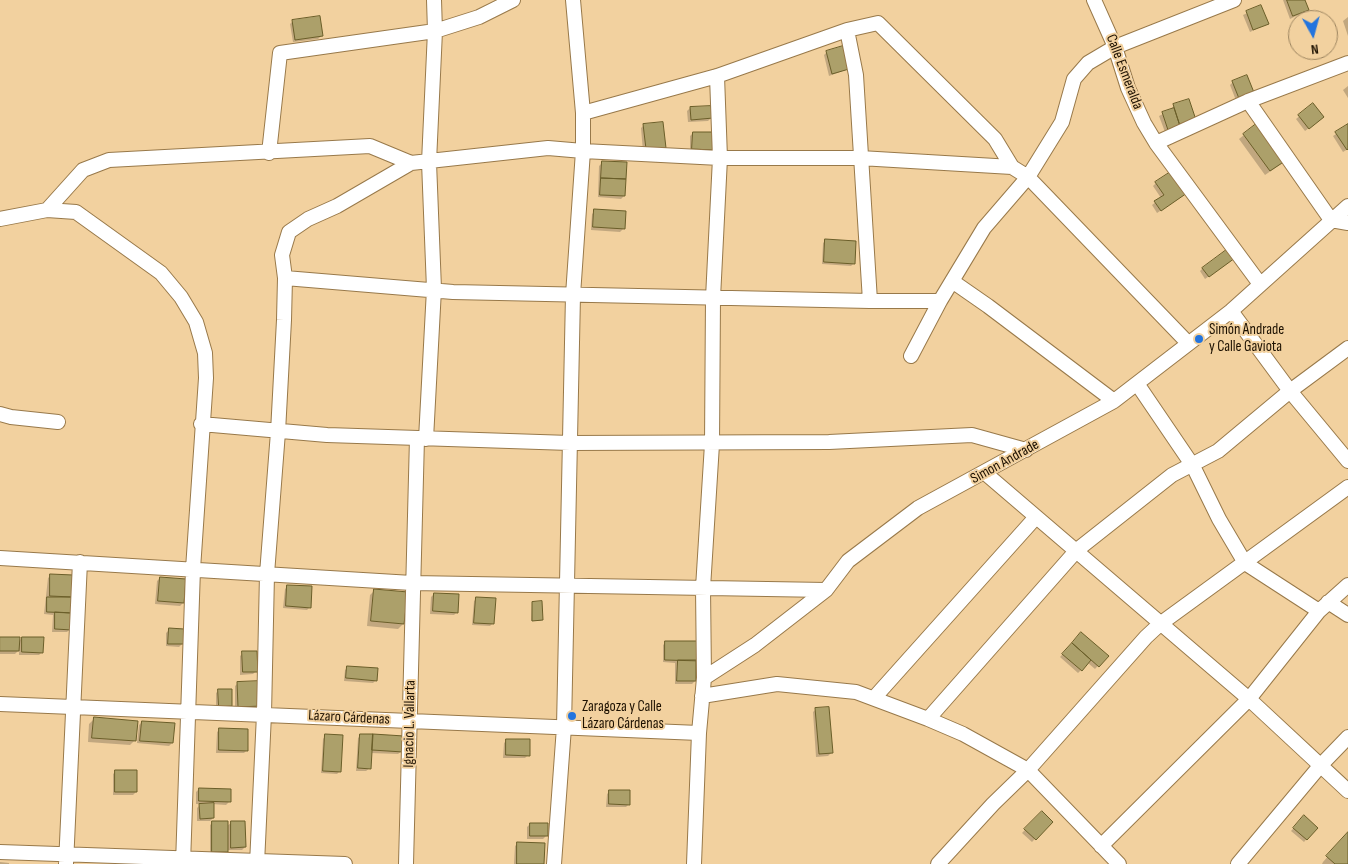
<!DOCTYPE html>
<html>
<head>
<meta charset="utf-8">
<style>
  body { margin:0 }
  #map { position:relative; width:1348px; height:864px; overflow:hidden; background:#f2d19f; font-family:"Sofia Sans Condensed",sans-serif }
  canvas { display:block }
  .north { position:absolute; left:1288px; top:10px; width:50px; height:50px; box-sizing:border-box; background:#f2d19f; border:1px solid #9c845f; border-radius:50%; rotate:173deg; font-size:14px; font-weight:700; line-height:20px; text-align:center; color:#1c1000 }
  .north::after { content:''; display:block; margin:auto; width:18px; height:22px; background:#2374de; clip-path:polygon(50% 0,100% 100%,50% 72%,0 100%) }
</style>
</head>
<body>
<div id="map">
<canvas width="1348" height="864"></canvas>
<div class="north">N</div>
</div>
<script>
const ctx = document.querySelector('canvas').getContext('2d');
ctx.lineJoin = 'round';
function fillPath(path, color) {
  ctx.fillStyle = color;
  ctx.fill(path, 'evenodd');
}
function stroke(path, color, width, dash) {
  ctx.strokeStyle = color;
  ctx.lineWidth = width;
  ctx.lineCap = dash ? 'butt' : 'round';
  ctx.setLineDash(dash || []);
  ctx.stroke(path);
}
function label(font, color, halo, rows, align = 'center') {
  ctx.font = font + ' "Sofia Sans Condensed",sans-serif';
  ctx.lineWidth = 4;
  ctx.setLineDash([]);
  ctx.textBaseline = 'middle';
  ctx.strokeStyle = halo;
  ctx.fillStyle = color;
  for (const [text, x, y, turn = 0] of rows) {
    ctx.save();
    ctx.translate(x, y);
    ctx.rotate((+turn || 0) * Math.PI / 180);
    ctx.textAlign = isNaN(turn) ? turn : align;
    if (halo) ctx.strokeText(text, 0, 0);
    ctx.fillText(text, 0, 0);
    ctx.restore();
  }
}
fillPath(new Path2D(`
  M1283,0H1304L1308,10L1290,19Z
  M1261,7L1267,24L1250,32L1243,15Z
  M1348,17V36L1343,21Z
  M293,21L321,36L318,39L293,42L290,24Z
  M827,52L848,69L829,76L824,55Z
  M1233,82L1253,95L1237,103L1230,85Z
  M1348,86V98L1343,90Z
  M1174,105L1195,120L1165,132L1159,116L1171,110Z
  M1313,105L1320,120L1305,131L1296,119Z
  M690,108L711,118L708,121L688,122L687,111Z
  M644,125L665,147L662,150L643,152L641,128Z
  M1348,126V149L1343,152L1333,136Z
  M693,133L712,149L709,152H690V136Z
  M1244,135L1281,164L1265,175L1239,139Z
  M602,163L624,196L621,199L598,197L599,166Z
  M1156,183L1183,196L1157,213L1152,205L1161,198L1153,186Z
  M595,211L623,229L620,232L591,230L592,214Z
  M826,240L854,263L851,266L822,264L823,243Z
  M1231,261L1205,279L1200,271L1203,268Z
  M51,575L72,576L70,629L67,632H52L53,615L44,614L48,578Z
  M160,578L183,603L180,606L155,604L157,581Z
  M288,586L310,607L307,610L283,608L285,589Z
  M375,590L406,593L403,624L398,629L367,626L370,595Z
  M434,594L457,612L454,615L430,614L431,597Z
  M477,598L493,623L490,626L472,625L474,601Z
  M532,603L542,620L540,621H531Z
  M169,630L182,644L179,647L166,646V633Z
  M1082,633L1107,656L1095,669L1088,663L1078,673L1060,657Z
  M0,638L18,642L22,638L42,652L39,655H19V650L15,654H0Z
  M666,642L702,643L698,663H695V681L692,684H675V663L663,662V645Z
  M243,653L256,671L253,674L240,675V656Z
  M348,667L376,680L373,683L344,681L345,670Z
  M238,683H260L257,709H235V686Z
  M219,690L231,706L228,709H216V693Z
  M816,709L831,753L828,756L816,757L813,712Z
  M94,719L135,740L130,745L88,742L89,724Z
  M142,722L172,743L169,746L137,743L139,725Z
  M220,729L247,750L244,753H216L217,732Z
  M326,735L340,771L337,774L321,773L323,739Z
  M361,735L402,751L398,754L370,753V768L366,771H356L358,738Z
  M507,740L528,755L525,758H503L504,743Z
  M116,771L136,792L133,795H113V774Z
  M199,789L229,802L226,805L212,804L213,818L210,821H197V808L201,804H196V792Z
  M610,791L629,804L626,807H606L607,794Z
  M1042,812L1051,822L1032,842L1022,833Z
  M1304,817L1316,828L1304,842L1291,831Z
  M213,822L226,827L232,822L245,847L242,850H227L224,855H210V825Z
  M530,824L546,836L543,839H527V827Z
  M1348,833V864H1322L1323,862Z
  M518,843L543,864H514L515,846Z
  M0,862L9,863V864H0Z`), '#0003');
const building = new Path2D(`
  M1287,0H1305L1309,10L1293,16Z
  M1261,5L1269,24L1253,30L1246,11Z
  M320,16L323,36L295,40L292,20Z
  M843,46L849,69L832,74L826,51Z
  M1247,75L1255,95L1240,101L1232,81Z
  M1189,99L1196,120L1180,126L1173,104Z
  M1313,103L1324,117L1309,129L1298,115Z
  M711,106L713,118L691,120L690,107Z
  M1174,108L1180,126L1168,130L1162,112Z
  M1260,121L1288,159L1270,171L1243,134Z
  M663,122L666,148L646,149L643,124Z
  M1348,124V149L1347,150L1335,132Z
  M693,132H713V150L692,149Z
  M602,161L627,162L626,179L601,178Z
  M1172,171L1187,193L1161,211L1154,201L1164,195L1155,182Z
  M601,178L626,179L625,196L600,195Z
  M594,209L626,211L625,229L593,227Z
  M825,239L856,241L855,264L824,262Z
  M1229,248L1235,258L1209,277L1202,268Z
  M50,574L73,575L72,597L50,596Z
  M160,577L186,579L184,603L158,601Z
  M287,585L312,586L311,608L286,606Z
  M374,589L408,592L404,624L371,621Z
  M434,593L459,594L458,613L433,611Z
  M47,597H72V613L47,612Z
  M476,597L496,598L494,624L474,623Z
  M542,601L543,620L532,621V602Z
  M55,612L72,613V630L55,629Z
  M169,628L184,629V644H168Z
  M1081,632L1109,656L1099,667L1072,643Z
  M0,637H20L19,651H0Z
  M22,637H44L43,653L22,652Z
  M665,641H703V661L665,660Z
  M1072,643L1091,660L1082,671L1062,654Z
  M242,651H257L258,672H243Z
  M678,660H696V681H677Z
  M347,666L378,668L377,681L346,678Z
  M261,681L262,706L238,707L237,682Z
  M218,689H232V706L219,707Z
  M829,707L833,753L819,754L815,708Z
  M94,717L138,721L136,741L92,738Z
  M142,721L175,723L173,743L140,741Z
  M219,728L248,729V751L219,750Z
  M325,734L343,735L341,772L323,771Z
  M360,734H373L371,769L358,768Z
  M373,734L404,736L403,752L372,750Z
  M506,739H530V756L506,755Z
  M115,770H137V792H115Z
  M199,788L231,789V802L199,801Z
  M609,790H630V805L609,804Z
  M214,803V818L200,819L199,804Z
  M1042,811L1053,822L1036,840L1024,829Z
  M1304,815L1318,828L1307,840L1293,828Z
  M212,821H228V852H212Z
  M231,821H245L246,847L231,848Z
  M530,823H548V836H530Z
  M1348,832V864H1335L1326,856Z
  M517,842L545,843L544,864H517Z`);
fillPath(building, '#aca06a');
stroke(building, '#6a5e29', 1);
const minor = new Path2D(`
  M1094,0L1115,47L1128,88L1144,123L1156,143
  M847,30L856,75L870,301
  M1248,101L1331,220L1348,223
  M583,113L717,76L847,30L878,23L995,139L1012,167
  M269,153L280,53L435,31L479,17L513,0
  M47,210L83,170L109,160L370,146L411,163
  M0,219L47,210L76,212L161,273L181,297L196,322L205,353L206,378L193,569L183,864
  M285,278L453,292L870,301H940
  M952,281L988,306L1114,401
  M1260,284L1156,143L1248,101L1348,63
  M1231,311L1290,391L1348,461
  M911,356L940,301L984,228L1028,177L1062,122L1074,79L1088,63L1115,47L1234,0
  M1138,385L1193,466L1219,519L1245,563L1319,611
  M0,414L11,417L58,422
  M201,424L327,435L570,443L829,442L972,435L1026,450
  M426,439L434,289L429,162L435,31L434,0
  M985,473L1249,699L1348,791
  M0,558L412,583L826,590
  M1328,602L1348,615
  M704,678L755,645L826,590L848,561L918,508L1114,401L1231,311L1348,206
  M702,696L777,684L856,692L928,719L963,734L1028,770L1119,864
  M874,698L1036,517
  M0,704L699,733
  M928,719L1077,550L1172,475L1218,451L1290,391L1348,348
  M1101,846L1249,699L1319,611L1348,585
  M0,852L345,864
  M66,864L80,562
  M257,864L264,714L267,574L278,432L284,320L285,278L282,255L289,232L308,219L337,206L411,163L548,148L583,151L720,158H860L1012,167L1028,177L1188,343
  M406,864L417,438
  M554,864L564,727L573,295L583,151V113L573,0
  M694,864L699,733L704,678L703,588L712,444L713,298L720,158L717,76
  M938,864L993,804L1028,770L1146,637L1160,624L1348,487
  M1238,864L1320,766L1348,737`);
stroke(minor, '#98794a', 16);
stroke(minor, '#fff', 14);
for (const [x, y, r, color] of [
  [1199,339,5,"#2374de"],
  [572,716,5,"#2374de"]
]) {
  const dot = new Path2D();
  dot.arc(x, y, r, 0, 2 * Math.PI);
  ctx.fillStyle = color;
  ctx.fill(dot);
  stroke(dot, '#f2d19f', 2);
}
label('15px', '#1c1000', '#f2d19f', [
  ["Calle Esmeralda",1124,72,69],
  ["Simon Andrade",1005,462,-29],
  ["Lázaro Cárdenas",349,718,3],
  ["Ignacio L. Vallarta",410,724,-89]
]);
label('15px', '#1c1000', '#f2d19f', [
  ["Simón Andrade",1209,330],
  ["y Calle Gaviota",1209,347],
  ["Zaragoza y Calle",582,707],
  ["Lázaro Cárdenas",582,724]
], 'left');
</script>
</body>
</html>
